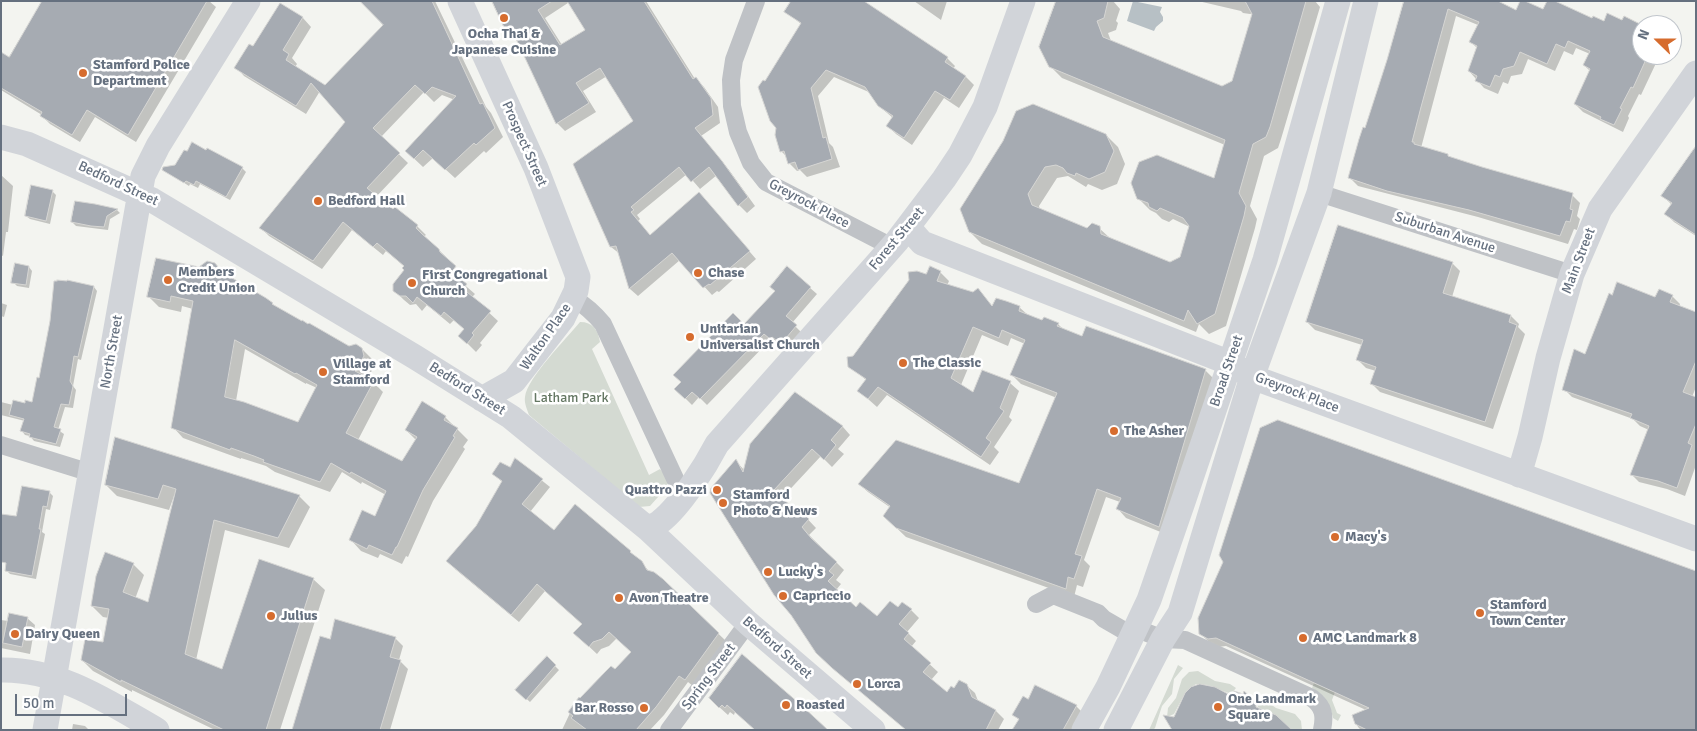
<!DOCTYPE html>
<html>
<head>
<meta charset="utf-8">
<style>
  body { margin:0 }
  #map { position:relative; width:1697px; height:731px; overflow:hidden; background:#f3f4f0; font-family:Signika,sans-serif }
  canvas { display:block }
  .frame { position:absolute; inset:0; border:2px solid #65707f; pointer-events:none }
  .north { position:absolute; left:1632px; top:15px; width:50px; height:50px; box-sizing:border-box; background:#fff; border:1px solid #c1c6cc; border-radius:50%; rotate:292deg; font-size:14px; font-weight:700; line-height:20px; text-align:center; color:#65707f }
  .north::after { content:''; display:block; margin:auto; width:18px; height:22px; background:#d66c2e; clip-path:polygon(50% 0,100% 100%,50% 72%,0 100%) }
  .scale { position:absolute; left:15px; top:694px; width:112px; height:22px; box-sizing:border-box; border:2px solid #65707f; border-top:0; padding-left:6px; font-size:15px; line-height:18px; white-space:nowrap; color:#65707f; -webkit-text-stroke:4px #fff; paint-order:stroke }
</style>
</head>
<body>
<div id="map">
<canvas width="1697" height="731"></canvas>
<div class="frame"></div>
<div class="north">N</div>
<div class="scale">50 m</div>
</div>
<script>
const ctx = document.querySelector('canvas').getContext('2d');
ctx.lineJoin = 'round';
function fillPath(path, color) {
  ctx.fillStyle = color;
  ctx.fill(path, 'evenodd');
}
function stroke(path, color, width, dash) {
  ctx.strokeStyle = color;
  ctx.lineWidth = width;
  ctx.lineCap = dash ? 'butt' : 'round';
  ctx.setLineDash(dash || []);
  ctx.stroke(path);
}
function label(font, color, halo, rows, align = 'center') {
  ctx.font = font + ' Signika,sans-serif';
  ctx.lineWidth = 5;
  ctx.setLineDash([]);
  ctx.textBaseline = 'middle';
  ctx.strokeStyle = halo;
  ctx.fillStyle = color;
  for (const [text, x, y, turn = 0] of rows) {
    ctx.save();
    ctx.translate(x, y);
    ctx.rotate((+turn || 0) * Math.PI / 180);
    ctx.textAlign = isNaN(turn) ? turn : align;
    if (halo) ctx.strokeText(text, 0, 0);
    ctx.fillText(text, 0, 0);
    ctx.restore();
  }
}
fillPath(new Path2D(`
  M580,322C593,322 598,330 600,342L592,349L649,475L660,469L668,478L667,487L650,506L639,507L529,415C527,409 524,403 525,397C527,378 567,338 580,322Z
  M1178,665L1183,668L1174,679L1172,694L1162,706L1155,728L1153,730H1149Z
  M1198,671L1215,681L1230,684L1236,688L1231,694L1208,685L1196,684L1190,688L1185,693L1174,714L1167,717L1168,708L1176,698L1182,679L1189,672Z
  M1314,683L1335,692L1332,700L1337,713L1341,715L1338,721L1333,718C1330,704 1325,695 1312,688Z
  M1252,698L1263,699L1276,708L1295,714L1301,721L1302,730H1287L1279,718L1258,707L1256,702Z`), '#d4dad2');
fillPath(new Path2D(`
  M1133,1L1162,7L1160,12L1163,17V21L1156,27L1154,31L1127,21Z`), '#b7c0c5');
fillPath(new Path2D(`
  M44,1H209L216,7L136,142L95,117L80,142L50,124L42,116V115L1,90V54L10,59Z
  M361,1H435L486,107L491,113L503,137L486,153L484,151L455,178L433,158L423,167L406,151L455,100L442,95L434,102L424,92L381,137L408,163L376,197L394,211L417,226L426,235L423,237L438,249L448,259V261L464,276L460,281L475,294L472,297L498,321L480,343L482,345L476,352L460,336L465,329L454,320L450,324L427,305L422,311L416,304L410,305L404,300L395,291L406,271L405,267L386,251L383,255L352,230L322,269L269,236L261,228L346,122L320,91L306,114L244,76L236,67L253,48L280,4L303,18L311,27L292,58L297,64L295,67L326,86L384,25Z
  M493,1H571L545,18L562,45L586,30L582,1H646L695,79L704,87L718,107L720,123L701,136L729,170L755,206L747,213L739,205L717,175L700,189L687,174L637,215L640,219L638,221L650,236L707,202L756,259L719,292L717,291L712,295L680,260L638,296L630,289L620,254L611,247L635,122L607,76L583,91L596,112L565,131L557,123L517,37L515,38L507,31Z
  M914,1H947L941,20Z
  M1056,1H1113L1120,9L1116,21L1118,23L1116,30L1108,33L1111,41L1222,87L1233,82L1254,13L1250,14L1243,13L1241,11L1198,1H1315L1320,7L1281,139L1278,148L1264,156L1250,206L1257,219L1255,228L1226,326L1209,334L1199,324L1196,332L982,244L970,232L961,209L1106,135L1118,147L1125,164L1117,184L1102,190L1088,184L1086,187L1068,176L1057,178L1039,206L1040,210L1087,229L1099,228L1111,239L1170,264L1181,258L1190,227L1173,219L1169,222L1162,219L1156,213L1150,210L1138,198L1215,180L1225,145L1062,78L1050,66Z
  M1406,1L1517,11H1544L1604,22H1623L1642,26V55H1651L1657,61L1641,95L1639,94L1628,116L1629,118L1623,132L1583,112L1575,104L1590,71L1584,65L1590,54L1576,48L1573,55L1564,51L1555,71L1528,59L1522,74L1511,76L1508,84L1503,82L1498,94L1484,88L1469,71L1478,49L1471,42L1478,25L1456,16L1421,148L1450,158L1572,195L1580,203L1577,216L1580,219L1577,230L1574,229L1568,244L1478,217L1358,186L1350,178Z
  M786,11L947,58L955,66L953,69L966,77L974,85L959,108L944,98L912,145L896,134L888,126L893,118L879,106L871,93L834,77L818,96L829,143L833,147L840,167L807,177L800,170L797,171L789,163L787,157L781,151L778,128L765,82L802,25Z
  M208,150L242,168L246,172L230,200L200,184L198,188L190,184L189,186L164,170L176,167L206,152Z
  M1696,151V236L1674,222L1666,214L1672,205L1663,196Z
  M1,175L13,186L8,232H6L3,256L1,255Z
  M52,191L56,195L50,224L30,219L26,216Z
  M76,203L117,210L120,213L110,219L108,230L76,226L72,222Z
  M1452,263L1460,271L1452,297L1511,316L1519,324L1518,327L1525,334L1493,429L1380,392L1372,384L1376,371L1366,368L1358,360L1362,345L1315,330L1307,322Z
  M215,264L226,275L276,308L348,347L362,349L373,360L374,367L367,379L373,382L383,392L358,440L402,463L416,440L406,430L445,417L468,440L463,447L465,449L433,501L408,557L406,556L402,564L380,554L378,558L361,551L351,540L376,517L386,495L362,482L361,484L342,472L330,492L275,472L266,466L241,458V459L183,438L173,427L193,309L182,306L181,312L159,307L149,297L199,268ZM245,349L306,384V383L317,388L299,424L236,401Z
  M29,267L32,271L29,288L17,286L13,282Z
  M787,268L817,294L792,323L802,333L788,349L779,342L777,344L771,339L707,405L699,397L692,405L676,389L744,325L776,291Z
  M940,272L949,281L947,286L973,293L978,290L993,307H1019L1028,315L1043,321L1058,324L1064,330L1082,337L1205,370L1214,379L1168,535L1126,518L1118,509L1120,502L1106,497L1084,560L1090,566L1083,587L1077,585L1074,597L906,537L884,516L891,508L868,492L859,484L1020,485L1057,398L1021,384L1012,375L1025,344L1011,338L1008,346L982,335L961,385L974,393L1010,383L1019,391L1009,417L1012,420L994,447L999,452L990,465L887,395L877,407L859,391L866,380L850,366L854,357L927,276Z
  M94,287L97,291L81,360L78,359L73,386L76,390L73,408L65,407L58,430L64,434L60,447L34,441L30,436L25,435L22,431L25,421L1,415V402L13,405L33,403L40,379Z
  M1672,296L1680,304L1679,307L1696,314V387L1692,397L1696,398V465L1685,496L1667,489L1639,482L1631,474L1649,430L1640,426L1633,419L1572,397L1564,389L1585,355L1656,299Z
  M1,303L7,305L4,317L1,316Z
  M795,394L843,427L850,435L838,449L844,454L832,467L821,456L781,499L797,514L800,511L816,528L809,535L844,570L836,580L841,584L836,590L856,609L877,618L898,609L903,603L911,610L919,618L907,632L916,641L911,647L938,672L931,680L948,694L966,685L975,693L978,701L996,711L1004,719L998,730H906L736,461L745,471Z
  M116,439L299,496L310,507L289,548L225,530L196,660L223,671L313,579L325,590L280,730H215L132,690V692L93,671L82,660L104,644L109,618L103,617L92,606L133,564L144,575L135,599L149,604L176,496H174L169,510L117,496L106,485Z
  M515,459L550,487L530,512L554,532L630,552L650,572L662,580L726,641L693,686L688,682L664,715L650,730H562L570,713L632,652L617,638L609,646L601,649L597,654L582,640L583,625L545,591L519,622L455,569L477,526L502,482L494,474L510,469Z
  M49,492L53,496L50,510L46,509L42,532L45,534L36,579L10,574L6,570L17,518Z
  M27,618L35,625L30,654L1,648V620L8,621Z
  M1201,634L1696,730H1361L1358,727L1353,715L1366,710L1226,646L1218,647L1210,643Z
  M395,638L403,646L399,660L408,669L390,730H294L331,640Z
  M742,656L828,730H755L735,712L734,715L730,712L728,715L718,706Z
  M547,658L559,670L530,702L517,690Z
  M1028,701L1076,706L1084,714L1075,730H1014L1020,721L1014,715Z
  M73,724L85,726L89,730H72Z`), '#0003');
const building = new Path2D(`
  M42,1H207L128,135L87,110L72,135L40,116L42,112L1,88V52L9,57Z
  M360,1H432L480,104L483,103L495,128L476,145L474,143L445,170L423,150L414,159L405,151L456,96L432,87L425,94L415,85L373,128L400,153L367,188L393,209L395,207L418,225L416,228L422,234L439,249L440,252L456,266L452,272L467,284L463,289L491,311L472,333L474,335L467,344L458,336L464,329L444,312L441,316L417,297L413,303L406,296H400L393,291V284L404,270L402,268L404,266L377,243L373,247L343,222L313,261L259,228L345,122L311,83L296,106L234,68L249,44L253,46L280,3L303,17L283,50L289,54L286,60L325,85L383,25Z
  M492,1H552L538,10L560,45L585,30L567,1H644L693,79L696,77L711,98L713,115L695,128L722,161L748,197L738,206L709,167L691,182L679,167L631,207L634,210L631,212L650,235L699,192L750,251L710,285L709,284L703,288L672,253L629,289L616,246L610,247L573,164L633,121L600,68L576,83L589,103L556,124L511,28L506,31Z
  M791,1H864L948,57L945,62L966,76L950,100L935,91L904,138L886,126L893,116L878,106L865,87L826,70L811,88L823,138L826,137L832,159L798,170L795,162L788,164L784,151L780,152L775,135L776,128L770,121L758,87L763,80L765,81L801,23L784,12Z
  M1056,1H1108L1104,18L1097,21L1103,37L1222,86L1232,81L1252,14L1245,1H1306L1270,127L1266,137L1253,144L1239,193L1246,206L1244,216L1215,314L1197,324L1188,310L1184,321L969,232L960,209L1003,141L1016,111L1033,104L1106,134L1114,151L1105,172L1089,179L1076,173L1075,176L1067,173L1063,168L1056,165L1045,167L1028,194L1032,205L1087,228L1092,223L1100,226L1101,234L1170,262L1180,257L1189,226L1183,218L1160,208L1157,211L1149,207L1148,203L1137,199L1131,183L1139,162L1157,155L1214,178L1225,140L1049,67L1039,47Z
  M1404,1H1498L1516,10L1520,1H1525L1543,9L1547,1H1555L1592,18L1593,16L1604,21L1607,13L1622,20L1624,16L1642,25V55H1648L1633,88L1631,87L1620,108L1622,109L1614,125L1600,119L1601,117L1574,104L1590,69L1583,65L1590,51L1568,41L1565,48L1556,44L1547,64L1520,52L1514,66L1503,69L1500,77L1495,75L1490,87L1475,81L1477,76L1468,71L1477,46L1469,42L1479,22L1448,9L1421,107L1412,142H1414V144L1448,154V156L1482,167L1573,193L1570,209L1573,210L1570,222L1566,221L1560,236L1469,210L1387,191L1348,178L1359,139L1363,127L1365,128L1387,60Z
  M192,142L206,150L207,148L243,167L226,197L196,181L194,185L186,181L184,183L162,170L163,167L175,165L184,150L187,151Z
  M1696,146V235L1664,214L1672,203L1661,196Z
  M31,185L53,190L46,221L25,216Z
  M75,201L95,204L118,209L107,216L104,227L91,226L71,222Z
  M1338,225L1453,262L1443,293L1511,315L1509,322L1517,325L1485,422L1370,384L1376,367L1356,360L1363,340L1306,322Z
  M156,258L199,267L207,261L215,263L222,272L266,298L273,303L272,304L302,321V320L308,324L309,323L349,346L356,344L362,348L364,356L355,371L374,381L346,433L402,461L417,437L405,430L422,401L446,416L444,420L458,428L453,436L455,437L423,490L397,547H396L392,555L369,545L367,549L349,540L362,510L375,516L386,491L351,472L350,474L331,463L320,482L263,462L264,460L254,456L231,448L230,450L171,428L193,301L171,296L170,302L147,297ZM235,340L295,374L296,373L317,385L298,422L244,402L225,397Z
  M15,263L29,266L26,285L11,283Z
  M787,266L811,287L786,316L797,325L781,344L772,337L770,339L764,334L700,399L692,392L685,399L674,389L681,382L673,375L733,313L744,324L775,291L770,287Z
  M930,266L941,271L937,281L973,292L978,288L992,306L996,298L1006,301L1020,306L1019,311L1042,320L1044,317L1059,323L1057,326L1082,336L1086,326L1206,369L1159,527L1116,509L1121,498L1097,489L1075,554L1082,556L1074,579L1068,577L1066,589L896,528L883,516L890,506L858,484L896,440L1019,483L1057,393L1010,375L1025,340L1002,330L999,338L973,327L951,378L973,392L982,370L1011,381L1000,408L1004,411L986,438L991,442L981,457L878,387L868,399L857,391L866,379L848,367L847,357L853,356L909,280L908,272L917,271L926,274Z
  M57,280L67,281V280L94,286L78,357L74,356L70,381L73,386L69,405L61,404L54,427L61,429L56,444L29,437L30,434L20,431L24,419L9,415L13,400L25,403V400L32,402L37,377L39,378L50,321L54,281H57Z
  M1617,282L1655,297L1659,289L1673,295L1670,302L1696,312V361L1683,392L1696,397V424L1688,443L1692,445L1677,488L1658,481L1630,475L1649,426L1630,418L1632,414L1562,390L1574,349L1585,354L1609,293L1612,295Z
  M795,392L843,426L831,440L836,445L824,460L812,449L774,490L797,512L800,509L809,519L802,527L811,538L837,562L829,571L834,575L828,581L856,607L860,602L877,616L890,601L898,607L902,602L912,609L899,624L909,633L904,639L931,663L923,672L947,692L951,686L954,688L959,680L967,684L972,697L996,710L986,730H906L832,668L816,653L791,615L774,595L710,493L711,488L736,459L743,472L750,444Z
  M1278,420L1696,571V730H1367L1355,724L1352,715L1369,708L1216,638L1208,639L1199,634L1198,618L1223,562L1219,555L1260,428Z
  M115,437L300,495L278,538L214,520L185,654L222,669L259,559L314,578L266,730H224L121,680V682L81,660L85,639L103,642L109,609L91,606L96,576L105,552L134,563L123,592L148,602L176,489L163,485L158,499L105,485Z
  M515,458L543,479L522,504L554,530L575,504L631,551L630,552L642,561L647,570L654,572L663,579L719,633L685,680L679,676L656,707L636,730H587L571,718L573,716L568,712L579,697L580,698L605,672L611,666L615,669L631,652L609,632L602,639L593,642L589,647L573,633L582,624L537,584L511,615L446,561L476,526L502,481L492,474L500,462L510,467Z
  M22,486L50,491L47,507L43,506L39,529H41L32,576L5,571L6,563L1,562V514L16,516Z
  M9,613L28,617L22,647L3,643Z
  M335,619L396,637L390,657L401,660L380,730H292L320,636L330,639Z
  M742,654L800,704L828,730H755L727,705L725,708L722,705L719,708L709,698Z
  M547,656L556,665L526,700L515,690Z
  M1200,684L1215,687L1230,695L1234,691L1243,694L1244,691L1256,702V707L1276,715L1292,730H1172L1163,715L1174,717L1185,693L1191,687Z
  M1035,685L1077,705L1063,730H1012L1019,719L1012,715L1023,696L1028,699Z`);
fillPath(building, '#a6abb2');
stroke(building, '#d5d5d3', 1);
stroke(new Path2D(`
  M756,1L734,60L731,80L732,106L738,132L751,163L766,182L892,247
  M1319,193L1572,274
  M573,298C585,305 594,313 603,324L677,483L687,491
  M1,445L91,473
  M1036,604L1053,595L1098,613L1104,619L1123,630H1128L1135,628L1163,639L1185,640L1312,698C1324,707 1325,716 1322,730
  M669,730L748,623`), '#bfc2c6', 18);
stroke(new Path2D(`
  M460,1L536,168L578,277L576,291L563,318L514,381L482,399
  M1,137L27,144L152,200L415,357L511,417L647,528L748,623L873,730
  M908,227L922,243L1230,363L1252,377L1696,539
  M1519,475L1530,437L1548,358L1572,274L1600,209L1696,73
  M647,528C652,526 657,525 661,521C681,505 705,467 717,444L897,241L944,179L960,155L985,107L1023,1
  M1,670C60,669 108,702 157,730
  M45,730L143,176L158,146L248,1
  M1084,730L1108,687L1149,600L1183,502L1265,260L1338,1
  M1116,730L1163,639L1180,613L1252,377L1319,193L1366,1`), '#d1d4d9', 25);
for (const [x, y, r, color] of [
  [504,18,5,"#d66c2e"],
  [83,73,5,"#d66c2e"],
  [318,201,5,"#d66c2e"],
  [698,273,5,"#d66c2e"],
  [168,280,5,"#d66c2e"],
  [412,283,5,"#d66c2e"],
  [690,337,5,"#d66c2e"],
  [903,363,5,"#d66c2e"],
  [323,372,5,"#d66c2e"],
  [1114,431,5,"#d66c2e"],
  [717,490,5,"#d66c2e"],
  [723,503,5,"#d66c2e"],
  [1335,537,5,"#d66c2e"],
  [768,572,5,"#d66c2e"],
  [783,596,5,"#d66c2e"],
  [619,598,5,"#d66c2e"],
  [1480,613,5,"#d66c2e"],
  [271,616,5,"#d66c2e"],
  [15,634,5,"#d66c2e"],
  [1303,638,5,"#d66c2e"],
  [857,684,5,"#d66c2e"],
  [786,705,5,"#d66c2e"],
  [1218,707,5,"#d66c2e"],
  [644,708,5,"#d66c2e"]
]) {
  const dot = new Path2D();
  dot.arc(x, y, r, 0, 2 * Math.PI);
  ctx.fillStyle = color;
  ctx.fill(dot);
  stroke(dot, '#fff', 2);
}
label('bold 14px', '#65707f', '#fff', [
  ["Ocha Thai &",504,34,"center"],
  ["Japanese Cuisine",504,50,"center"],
  ["Stamford Police",93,65],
  ["Department",93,81],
  ["Bedford Hall",328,201],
  ["Members",178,272],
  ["Credit Union",178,288],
  ["Chase",708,273],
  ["First Congregational",422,275],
  ["Church",422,291],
  ["Unitarian",700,329],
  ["Universalist Church",700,345],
  ["The Classic",913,363],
  ["Village at",333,364],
  ["Stamford",333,380],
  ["The Asher",1124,431],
  ["Quattro Pazzi",707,490,"right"],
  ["Stamford",733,495],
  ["Photo & News",733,511],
  ["Macy's",1345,537],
  ["Lucky's",778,572],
  ["Capriccio",793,596],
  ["Avon Theatre",629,598],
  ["Stamford",1490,605],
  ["Town Center",1490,621],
  ["Julius",281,616],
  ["Dairy Queen",25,634],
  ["AMC Landmark 8",1313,638],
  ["Lorca",867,684],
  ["One Landmark",1228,699],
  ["Square",1228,715],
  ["Roasted",796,705],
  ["Bar Rosso",634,708,"right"]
], 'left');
label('14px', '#65707f', '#fff', [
  ["Prospect Street",524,144,66],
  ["Bedford Street",118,184,25],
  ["Greyrock Place",809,204,28],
  ["Suburban Avenue",1445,233,18],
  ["Forest Street",897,239,-50],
  ["Main Street",1579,261,-69],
  ["Walton Place",546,337,-55],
  ["North Street",112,352,-80],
  ["Broad Street",1227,371,-71],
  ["Bedford Street",467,389,32],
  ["Greyrock Place",1297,393,21],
  ["Bedford Street",777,648,41],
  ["Spring Street",709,677,-53]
]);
label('14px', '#647763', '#fff', [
  ["Latham Park",571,398]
]);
</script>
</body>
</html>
